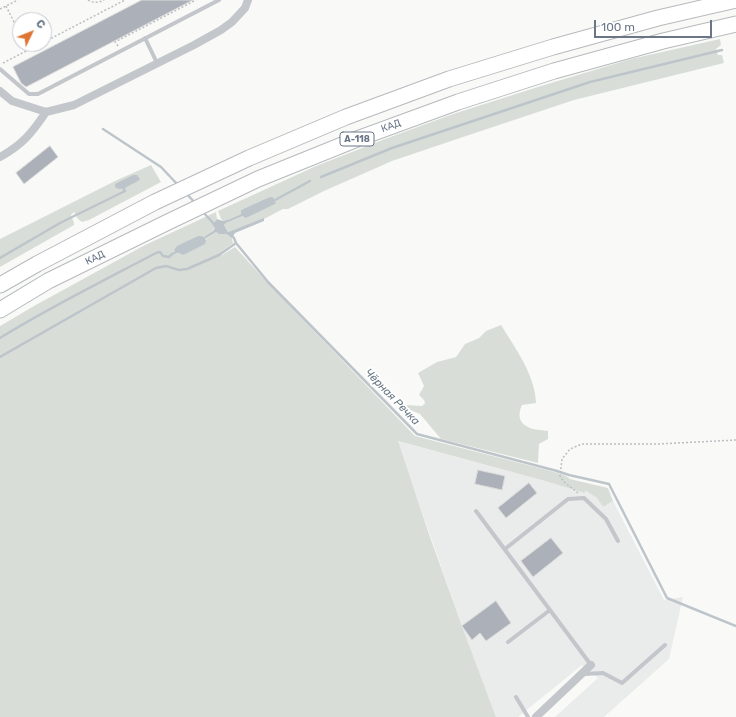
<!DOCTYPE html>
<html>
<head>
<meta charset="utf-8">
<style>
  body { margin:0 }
  #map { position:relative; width:736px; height:717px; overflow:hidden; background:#f9faf7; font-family:Rubik,sans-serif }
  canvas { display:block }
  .north { position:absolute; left:12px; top:12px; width:40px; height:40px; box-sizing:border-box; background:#fff; border:1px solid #c3c8cf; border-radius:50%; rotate:47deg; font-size:11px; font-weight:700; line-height:16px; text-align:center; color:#6a7687 }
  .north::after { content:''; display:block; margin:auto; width:14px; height:18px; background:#de7533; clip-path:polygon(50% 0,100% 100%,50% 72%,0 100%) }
  .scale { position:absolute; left:594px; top:20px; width:118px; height:18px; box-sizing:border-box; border:2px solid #6a7687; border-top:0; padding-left:5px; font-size:12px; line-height:14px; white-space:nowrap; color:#6a7687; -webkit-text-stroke:3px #fff; paint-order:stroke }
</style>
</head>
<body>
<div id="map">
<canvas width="736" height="717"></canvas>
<div class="north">С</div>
<div class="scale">100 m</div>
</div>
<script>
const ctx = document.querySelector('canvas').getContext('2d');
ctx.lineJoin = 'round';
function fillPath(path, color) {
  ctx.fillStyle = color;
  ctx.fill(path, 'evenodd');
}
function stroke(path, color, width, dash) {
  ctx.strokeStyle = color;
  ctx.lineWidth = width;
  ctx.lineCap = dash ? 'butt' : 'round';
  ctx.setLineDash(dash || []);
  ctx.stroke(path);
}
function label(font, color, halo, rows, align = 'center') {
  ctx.font = font + ' Rubik,sans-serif';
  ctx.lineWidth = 4;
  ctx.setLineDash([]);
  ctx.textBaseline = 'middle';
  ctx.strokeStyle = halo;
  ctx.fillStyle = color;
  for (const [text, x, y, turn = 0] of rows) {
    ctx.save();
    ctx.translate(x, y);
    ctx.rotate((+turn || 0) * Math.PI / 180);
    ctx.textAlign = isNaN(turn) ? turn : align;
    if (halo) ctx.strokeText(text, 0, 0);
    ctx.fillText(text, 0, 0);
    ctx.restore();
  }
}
fillPath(new Path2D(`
  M397,441L545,481L584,493L586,491L597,498L603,507L613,501L664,600L683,597L669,659L604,717H555L598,678L582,665L518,717H496L462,626Z`), '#eaebeb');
fillPath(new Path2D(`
  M720,39L721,45L716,49L718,55H722L724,63L574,100L469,135L392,161L324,191L288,209H283L264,219L228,232L224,225L226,223L276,203L273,197L241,210V214L230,219L223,221L221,219L218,211L316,166L385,139L453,114L541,86L631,59Z
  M151,165L161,182L89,220L82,222L78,219L74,212L71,215L74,223V225L0,267V239L117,180Z
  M216,212L217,219L212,225L215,228C206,240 187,244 174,250L176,252L183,255L216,232L219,234H226L232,238L233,243L221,252L222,255L235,247L266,281L415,436L547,470C555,473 564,473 570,479L608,488L613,501L603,507L597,498L586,491L584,493L545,481L398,441L430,537L462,626L496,717H0V326L34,306L145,245Z
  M501,325C515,348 535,374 536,403L522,405C518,414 518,422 528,427C532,430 543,430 548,431V439L539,444L538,463L441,439L420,414L406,408L407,405L422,406L425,403L424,400L419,395L424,386L418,373L437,362L456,357L465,344L479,338L486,331Z`), '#d8ded7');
fillPath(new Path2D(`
  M133,175H137L140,179L138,181L125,188L118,189L115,187V184Z
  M270,197H273L276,203L275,204L248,217L245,218L243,216L226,223L224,225L228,232L264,218V221L235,233L232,238L226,234H219L216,232L205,239L206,241L205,244L183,255L176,252L174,250L177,246L198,236H201L204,237L213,231L215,228L212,225L217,219L223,221L230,219L241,214V210Z`), '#bdc5cb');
stroke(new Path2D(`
  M103,129L161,167L178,185
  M321,177L392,148L590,82L722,50
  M186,193L195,203
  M275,200L310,181
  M202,211L215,225
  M231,235L234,238L236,243L268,282L417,434L557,471L569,475L609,484L667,598L736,626
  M0,258L60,223L125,191L123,188
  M0,338C50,307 103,281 156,253L160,252L163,256L169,257L172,254L176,252
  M0,357L156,268L166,266L179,270L187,269L219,255L236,243`), '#bdc5cb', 2.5);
const building = new Path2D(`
  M142,0H193L26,87L21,83L13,67Z
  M50,146L58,157L24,184L16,173Z
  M478,470L505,476L502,490L475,484Z
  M529,483L537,493L506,518L498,508Z
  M551,538L563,553L533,577L521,561Z
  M496,601L511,623L486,641L480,633L472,640L462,626Z`);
fillPath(building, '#acb1b9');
stroke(building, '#dbdbda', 1);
const highway = new Path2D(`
  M0,285L37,264L155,202L249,158L346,117L449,79L553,47L658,18L736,0
  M0,310L48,281L168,222L258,179L357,139L458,102L554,71L663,41L736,24`);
stroke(highway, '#b6b9bd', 17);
stroke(new Path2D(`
  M88,0C93,3 99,3 104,0
  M6,6L20,34
  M0,9L18,0
  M44,42L125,0
  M25,44L28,49
  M118,46L115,42L196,0
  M3,63L40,44
  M578,493L563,481L560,476L562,459L570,449L582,444H658L736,440`), '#bbbdc1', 1.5, [2, 2]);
stroke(new Path2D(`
  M145,38L157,63
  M0,69L29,94H38L219,0
  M476,511L591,665
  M505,549L568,499L584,498L606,519L618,541
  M508,642L550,610
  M584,674L603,673L622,683L665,645
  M516,697L528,717`), '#c3c6ca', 4);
stroke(new Path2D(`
  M0,91L12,101L46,112L74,105L194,45L221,30L232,22L245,8L248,0
  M0,157C22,145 32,133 46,112
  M536,717L591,665`), '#c3c6ca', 8);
stroke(highway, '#fff', 15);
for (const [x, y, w] of [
  [357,139,34]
]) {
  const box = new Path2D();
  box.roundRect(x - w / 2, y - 7, w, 14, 3);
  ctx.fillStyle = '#fff';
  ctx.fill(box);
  stroke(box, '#6a7687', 1);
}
label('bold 9px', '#6a7687', null, [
  ["А-118",357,139]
]);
label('10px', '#6a7687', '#fff', [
  ["КАД",391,126,-20],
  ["КАД",95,258,-26]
]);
label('italic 11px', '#667682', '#fff', [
  ["Чёрная Речка",392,397,46]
]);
</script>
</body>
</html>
